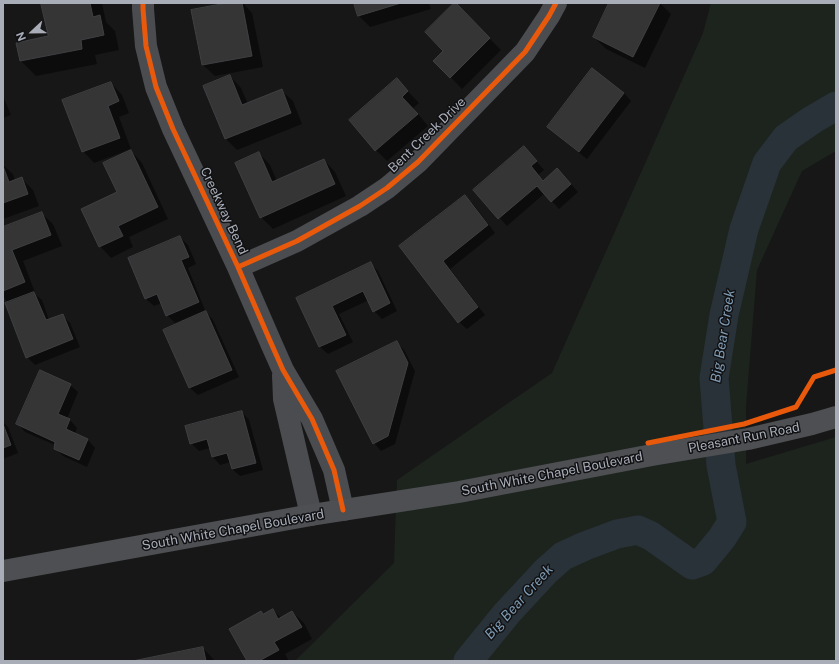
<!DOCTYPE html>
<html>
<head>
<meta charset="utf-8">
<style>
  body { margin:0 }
  #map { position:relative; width:839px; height:664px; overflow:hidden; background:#171717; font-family:"Public Sans",sans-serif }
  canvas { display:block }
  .frame { position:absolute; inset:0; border:4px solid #a8adb8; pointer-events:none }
  .north { position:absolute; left:12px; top:12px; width:40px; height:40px; -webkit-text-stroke:3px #111113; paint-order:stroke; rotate:248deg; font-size:11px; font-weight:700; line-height:16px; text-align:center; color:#a8adb8 }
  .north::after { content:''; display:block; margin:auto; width:14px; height:18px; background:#a8adb8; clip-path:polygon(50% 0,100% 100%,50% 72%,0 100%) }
</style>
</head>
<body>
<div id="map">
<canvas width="839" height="664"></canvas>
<div class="frame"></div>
<div class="north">N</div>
</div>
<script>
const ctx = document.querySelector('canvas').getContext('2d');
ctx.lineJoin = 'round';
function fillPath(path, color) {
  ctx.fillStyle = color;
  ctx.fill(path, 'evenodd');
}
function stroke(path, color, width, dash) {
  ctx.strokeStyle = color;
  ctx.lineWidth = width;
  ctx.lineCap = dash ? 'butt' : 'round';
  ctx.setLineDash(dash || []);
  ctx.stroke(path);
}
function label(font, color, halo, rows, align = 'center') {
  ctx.font = font + ' "Public Sans",sans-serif';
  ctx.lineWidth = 3;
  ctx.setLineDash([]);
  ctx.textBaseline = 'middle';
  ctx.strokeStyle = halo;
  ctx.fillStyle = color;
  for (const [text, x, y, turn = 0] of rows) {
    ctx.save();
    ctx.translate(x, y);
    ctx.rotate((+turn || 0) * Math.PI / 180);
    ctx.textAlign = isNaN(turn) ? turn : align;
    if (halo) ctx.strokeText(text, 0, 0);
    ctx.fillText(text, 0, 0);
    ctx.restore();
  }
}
fillPath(new Path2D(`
  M711,3H836V151L802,171L757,270L746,406V464L836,437V661H295L394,563L397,480L552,373L703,33Z`), '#1d241e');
fillPath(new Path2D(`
  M42,3H102L106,22L115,31L119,50L95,55L97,64L36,76L21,61L18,44L49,37Z
  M232,3H243L252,13L263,67L215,76L203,65Z
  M355,3H429L431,9L370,27L358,15Z
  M610,3H660L671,14L645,68L606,49L594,37Z
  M455,4L501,50L462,89L435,61L445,51Z
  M230,76L241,88L248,104L281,90L293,101L302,124L237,150L226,139L204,87Z
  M397,80L419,103L413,108L428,126L387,161L376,150Z
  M111,83L122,95L129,113L119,117L131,149L94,163L83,151Z
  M624,93L631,101L587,159L556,134L548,127Z
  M3,96L11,115L3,118Z
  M131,151L142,163L168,219L129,237L133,247L111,258L100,246L118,192Z
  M259,153L270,165L277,181L324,160L335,172L346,196L273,229L261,217Z
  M531,155L544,170L538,175L544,181L565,177L578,192L559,209L545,193L507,226L475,190Z
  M3,165L13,174L15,181L22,179L33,190L39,206L3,219Z
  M465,196L473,204L495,233L450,269L485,315L467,329L459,322L401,246Z
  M41,213L53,224L62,246L23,261L36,295L42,300L49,320L62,315L70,323L80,347L35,365L27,357L9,303L3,297V228Z
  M180,237L188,245L196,264L188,268L205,310L175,323L167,315L162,303L154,306L146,299L129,258Z
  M371,264L378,271L397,311L382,319L374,311L369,300L339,314L353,342L328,354L320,347L297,299Z
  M206,312L213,320L239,377L198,395L190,388L165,330Z
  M396,342L404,350L415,371L395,444L381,451L374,443Z
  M70,385L78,392L67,419L70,420L77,428L75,434L88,440L95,448L87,467L63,456L55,448V445L25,432L18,424Z
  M242,412L249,420L263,470L240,476L232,469L231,462L220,465L213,457L210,448L199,451L191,443Z
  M3,422L8,427L18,453L3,459Z
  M273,610L281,618L292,612L304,623L312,639L285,654L289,661H248L261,612L264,615Z
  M203,648L215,661H138Z`), '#0007');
stroke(new Path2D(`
  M468,661L507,613L546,571L563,556L585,546L617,534L638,530L651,536L692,565L703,561L722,538L732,522L721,465L714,378L724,315L744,229L767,163L786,138L812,120L836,106`), '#2a3239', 29);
const building = new Path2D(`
  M41,3H90L93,17L100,15L104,35L81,40L82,49L20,61L16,43L48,36Z
  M227,3H242L252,56L202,65L191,10Z
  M354,3H401L358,16Z
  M454,3H456L490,38L450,78L433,61L443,51L425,32Z
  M609,3H660L633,57L593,37Z
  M592,68L624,93L579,152L547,127Z
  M230,75L242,105L282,89L291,113L225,139L203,86Z
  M397,78L408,91L402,97L418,114L375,151L349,120Z
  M111,82L119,101L108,106L120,138L82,152L62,100Z
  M524,146L537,161L531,166L543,181L557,168L571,184L551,202L537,186L498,219L473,190Z
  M131,150L158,207L118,226L123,236L99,247L81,209L117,192L103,163Z
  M259,152L272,182L324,159L335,184L260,218L235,163Z
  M3,166L9,182L22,177L28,194L3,203Z
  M465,195L488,225L443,261L478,307L458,323L399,246Z
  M42,212L51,235L12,250L25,282L3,291V227Z
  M180,236L189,257L181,260L199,302L166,316L157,294L145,299L128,258Z
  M371,262L390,303L373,312L363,291L332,306L346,335L319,347L296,298Z
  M34,292L46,320L63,314L73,339L26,358L5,303Z
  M206,311L232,370L189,388L163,330Z
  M397,341L408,363L388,436L373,444L336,371Z
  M40,370L71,384L58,414L70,419L66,429L88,439L79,460L54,449L55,442L16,424Z
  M242,411L256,463L232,469L227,453L212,457L207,439L190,444L185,426Z
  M3,424L11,445L3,448Z
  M273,609L278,619L292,611L302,627L274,642L279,650L259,661H247L229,629L261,611L263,614Z
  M203,647L206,661H133Z`);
fillPath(building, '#353536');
stroke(building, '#3f4043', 1);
stroke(new Path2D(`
  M143,3V9L146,46L156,87L173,129L238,267L271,343L283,370L312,419L334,470L343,510
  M238,267L297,241L360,206L387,188L418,162L525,52L549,16L556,3
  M283,375L284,399L311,515`), '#4b4c50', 22);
stroke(new Path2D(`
  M3,571L311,515L459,492L652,455L748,439L812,424L836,417`), '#4d4f52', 22);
stroke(new Path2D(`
  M143,3V9L146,46L156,87L173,129L238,267L271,343L283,370L312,419L334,470L343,510
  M238,267L297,241L360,206L387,188L418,162L525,52L549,16L556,3
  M648,443L744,424L796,407L814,377L836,370`), '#e8590c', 5);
label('13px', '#a8adb8', '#111113', [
  ["Bent Creek Drive",427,135,-44],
  ["Creekway Bend",224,211,65],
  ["Pleasant Run Road",744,438,-11],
  ["South White Chapel Boulevard",552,474,-11],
  ["South White Chapel Boulevard",233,530,-10]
]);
label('italic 14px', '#7f9bb3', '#111113', [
  ["Big Bear Creek",723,336,-81],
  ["Big Bear Creek",519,602,-48]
]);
</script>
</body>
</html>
